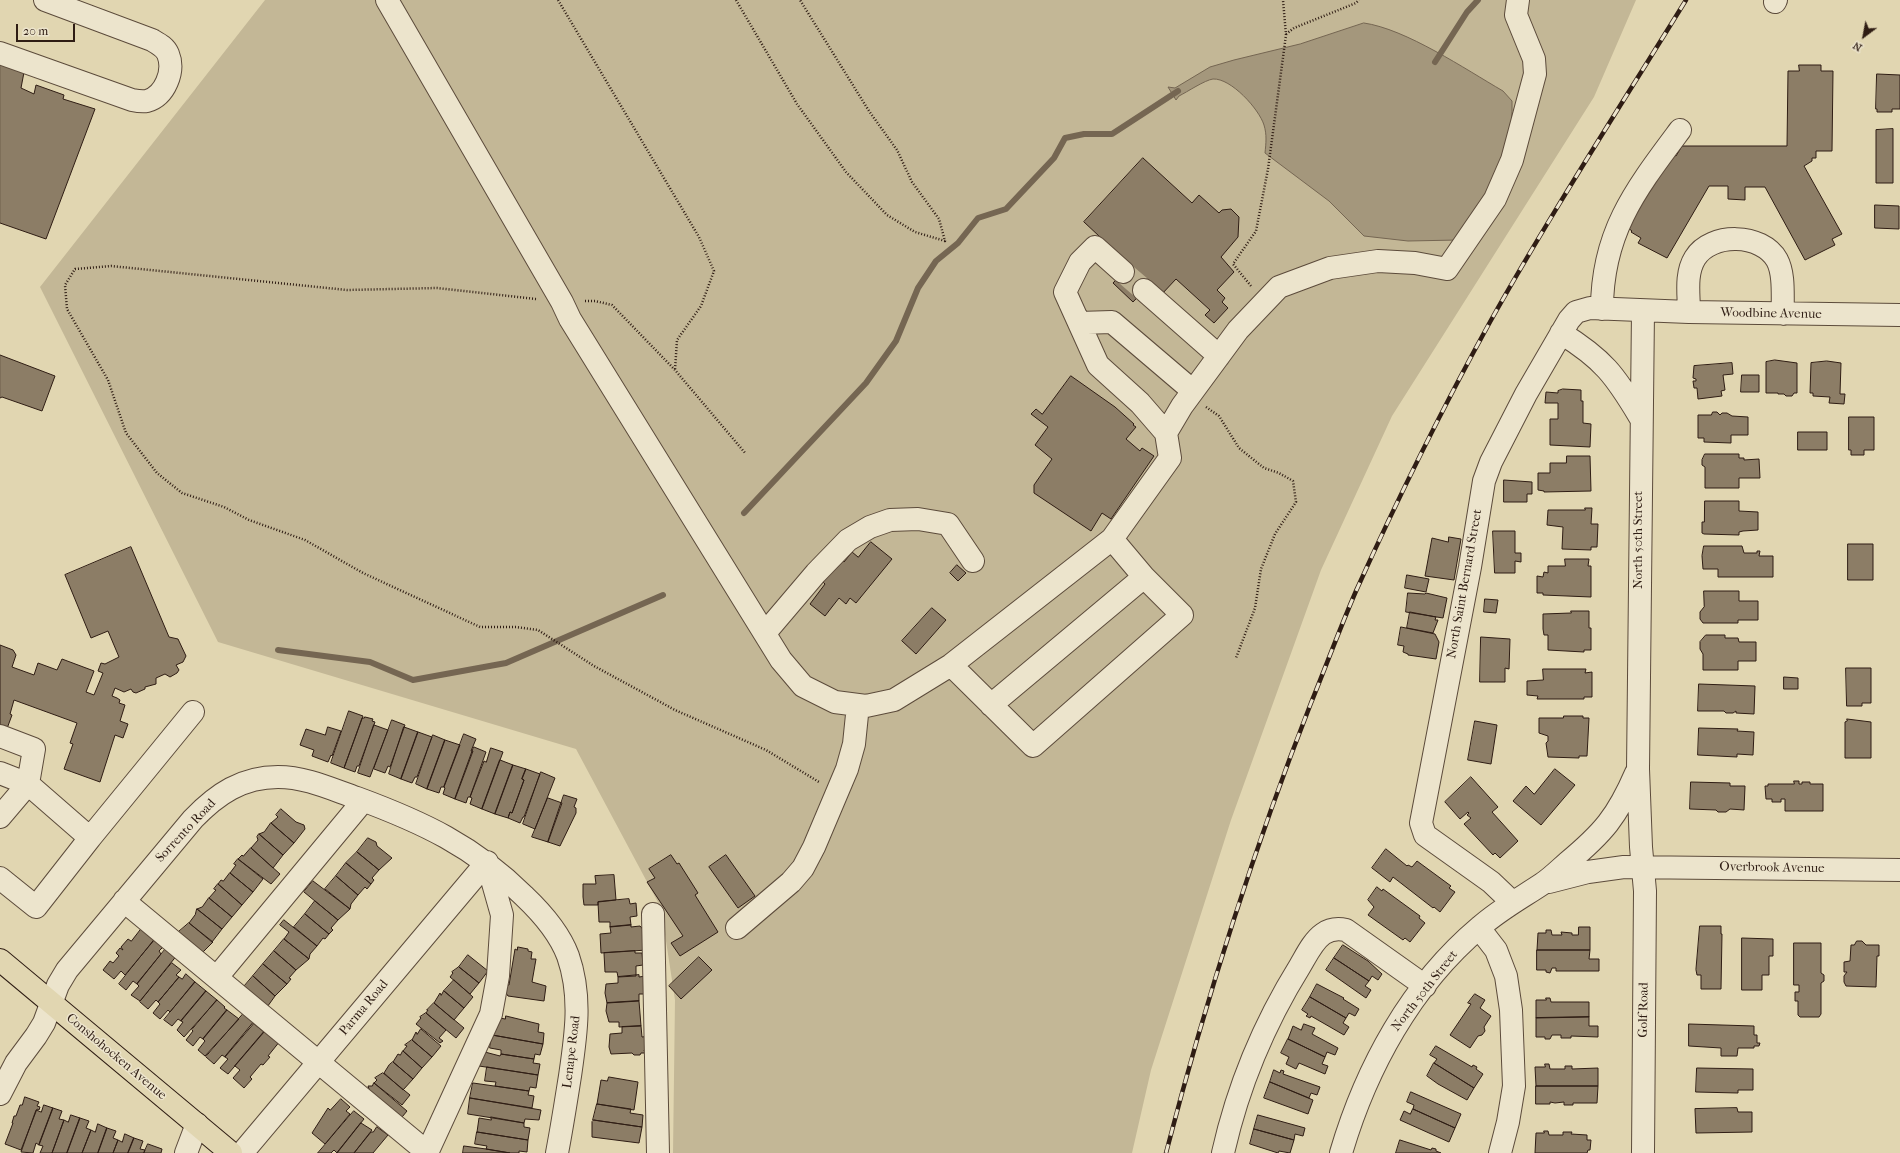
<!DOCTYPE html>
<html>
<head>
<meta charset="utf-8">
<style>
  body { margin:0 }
  #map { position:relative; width:1900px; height:1153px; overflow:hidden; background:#e1d6b1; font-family:"IM FELL French Canon",serif }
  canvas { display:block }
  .north { position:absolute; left:1844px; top:16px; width:40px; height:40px; -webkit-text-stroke:3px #ece4cc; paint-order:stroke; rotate:212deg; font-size:11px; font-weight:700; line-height:16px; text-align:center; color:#2f1d14 }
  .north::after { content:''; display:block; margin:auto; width:14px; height:18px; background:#2f1d14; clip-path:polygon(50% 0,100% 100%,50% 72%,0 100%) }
  .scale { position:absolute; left:16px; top:24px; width:59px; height:18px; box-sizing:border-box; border:2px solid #2f1d14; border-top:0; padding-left:5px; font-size:12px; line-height:14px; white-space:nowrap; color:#2f1d14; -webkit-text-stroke:3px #ece4cc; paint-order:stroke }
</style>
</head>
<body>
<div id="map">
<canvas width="1900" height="1153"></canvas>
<div class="north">N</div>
<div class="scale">20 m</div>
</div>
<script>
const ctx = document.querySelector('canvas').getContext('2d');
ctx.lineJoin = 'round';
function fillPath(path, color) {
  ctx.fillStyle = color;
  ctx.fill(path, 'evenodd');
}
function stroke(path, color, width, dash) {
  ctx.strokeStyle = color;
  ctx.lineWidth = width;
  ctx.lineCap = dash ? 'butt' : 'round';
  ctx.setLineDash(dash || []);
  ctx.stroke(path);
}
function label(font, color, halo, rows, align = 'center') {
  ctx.font = font + ' "IM FELL French Canon",serif';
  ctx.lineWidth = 3;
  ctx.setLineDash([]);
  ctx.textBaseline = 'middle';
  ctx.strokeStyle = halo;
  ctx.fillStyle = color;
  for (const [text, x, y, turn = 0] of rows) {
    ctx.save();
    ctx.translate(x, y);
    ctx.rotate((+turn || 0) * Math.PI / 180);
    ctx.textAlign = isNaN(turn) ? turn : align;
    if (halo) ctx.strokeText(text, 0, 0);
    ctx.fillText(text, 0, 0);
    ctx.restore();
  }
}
fillPath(new Path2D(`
  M265,0H1636L1594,97L1392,416L1321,570L1231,820L1151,1070L1132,1153H673L675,1000L661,908L576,749L218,642L40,287Z`), '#c3b796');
const water = new Path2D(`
  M1364,23C1406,29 1465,69 1503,91L1512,101C1514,158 1486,194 1458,240L1408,241L1364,236L1329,201L1265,153C1266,143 1267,135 1264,125C1259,109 1231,78 1213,79C1205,80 1187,92 1179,96L1176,100L1168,87L1175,88L1210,67L1234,60L1300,44Z`);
fillPath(water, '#a4977c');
stroke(water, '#756652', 1);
stroke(new Path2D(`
  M1435,62L1467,12L1478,0
  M744,513L866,383L896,341L918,288L936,261L958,243L978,218L1006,209L1054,158L1065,138L1084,134H1112L1178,91
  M278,650L370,662L413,680L506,663L663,595`), '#756652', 6);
const building = new Path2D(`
  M0,58L25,67L21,88L34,94L36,85L64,95L63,99L95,109L46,239L0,223Z
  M1799,65H1821V71H1833L1832,151H1816V158H1812V161L1804,166L1842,234L1832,239L1835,245L1805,260L1765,187H1745V200L1728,199V186H1709L1667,258L1638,243L1641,238L1631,232L1632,231L1624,225L1671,153L1676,156L1682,146H1787L1788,71H1799Z
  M1877,74L1900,75V109H1892V112H1877V109H1876Z
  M1893,129V183H1876V130Z
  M1143,158L1192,203L1199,195L1219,213L1222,210L1231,209L1239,217L1238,237L1221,257L1234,272L1217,290L1225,298L1222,302L1228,308L1214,323L1205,315L1210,310L1176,279L1161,295L1150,284L1133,302L1113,283L1130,265L1084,222Z
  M1875,205L1899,206V229L1875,228Z
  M0,355L55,376L42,411L2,397L0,398Z
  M1775,360L1797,363V393H1794L1792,396H1786L1784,394H1778V393H1766V362Z
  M1827,361L1841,363L1840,394H1845L1844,404L1829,403L1830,397L1813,396V393H1810L1811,363Z
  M1732,363L1733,374L1723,375L1725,390L1721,391L1722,396L1698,399L1697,388H1694L1693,381H1696V379L1693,378L1694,366Z
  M1742,375H1759V392H1741Z
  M1071,376L1115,407L1134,424L1133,425L1136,427L1126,439L1140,451L1142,448L1154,456L1111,519L1102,513L1091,531L1034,493V485L1052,459L1035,445L1048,427L1031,414L1036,409L1042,414Z
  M1563,389L1581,390V401H1583V423L1591,424L1590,447L1550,445V419H1558V403H1545L1546,392L1558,393V391Z
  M1713,412H1717L1720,415L1722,413H1727L1732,416L1748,417V435H1731V443L1704,442V438H1698V415H1711Z
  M1849,417H1874V450H1864V455H1851V450H1849Z
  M1798,432H1827V450H1798Z
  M1705,454H1739V458H1744V460L1759,459L1760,478H1739V488H1705V467L1702,465V460Z
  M1567,456H1590L1591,491L1544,492V491L1538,490V473H1550V463H1566Z
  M1504,480L1532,482V494H1527V502H1504Z
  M1705,501H1739V511L1758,512V530L1743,531L1739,532V535L1704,534L1702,533V522H1704Z
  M1585,508H1592L1591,524H1598L1597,547H1591V550L1562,549L1563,527L1547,525L1548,510H1585Z
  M1493,531H1515V553H1521V562L1515,561V573H1495Z
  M1449,537L1461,539L1454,580L1425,576L1432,538L1448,542Z
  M871,542L892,559L856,603L850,598L846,604L839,598L825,616L810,604L825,584L820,579L838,557L844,562L852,552L858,557Z
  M1848,544H1873V580H1848Z
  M1704,546H1742L1744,553H1757V551H1760L1759,556H1773V577H1718V569H1703L1702,556Z
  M131,547L169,637L178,639L186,656L183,662L176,665L179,670L177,673L170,677L165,674L156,678V684L145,687V689L136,693L133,692L131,689L124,692L115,688L112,696L117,698L120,700L119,703L125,705L120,721L128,724L123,738L115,735L100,782L64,769L73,744L70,743L77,723L14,700L10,714L12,715L5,734L0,732V645L13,650L16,655L12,667L34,675L38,663L57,670L62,659L94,671L86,692L94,695L103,673L98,671L101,663L105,664L119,657L108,631L91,638L65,575Z
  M1565,559H1589L1588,566H1591V597L1543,595V593H1537V576L1543,577L1544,572L1548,573V566H1565Z
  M957,565L966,573L958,581L950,573Z
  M1407,575L1429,579L1426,592L1405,588Z
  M1704,591H1739V601H1758V620H1738V623H1703L1700,619V612L1704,607Z
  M1408,593L1425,594L1426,593L1447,598L1443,618L1406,612Z
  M1485,599L1498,600L1496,613L1484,612Z
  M932,608L946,620L916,654L902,641Z
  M1571,611H1589V628H1591V650H1584V652L1548,650V635H1544L1543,629V614L1571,613Z
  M1410,612L1436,617L1435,620H1438L1433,633L1407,628Z
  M1401,627L1435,634L1439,642L1436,659L1408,655V654L1403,652L1404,646L1398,645Z
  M1706,635H1725V638H1738L1739,642H1756V661H1738V670H1703V654L1700,649V642Z
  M1481,637L1510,639L1509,669L1505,668V682H1480Z
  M1846,668H1871V703H1862V706H1847Z
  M1543,669H1586L1585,673L1592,672V697H1584V699H1537L1538,696L1527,695V681L1543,680Z
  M1784,677L1798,678V689H1784Z
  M1699,684L1755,686L1754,714L1736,713V711L1733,713H1726L1724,711H1698Z
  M349,711L363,716L344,768L331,763Z
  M1564,716H1583V718H1589L1587,756H1579V758L1548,757L1546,743L1548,741V736L1539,733V718H1563Z
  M365,717L373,719L372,721L375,722L359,766H357L355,772L344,768L362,718H364Z
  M1847,719L1871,722V758H1845V722L1847,721Z
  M392,720L405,725L390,767L388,766L385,773L374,769Z
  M1475,721L1497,725L1491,764L1468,760Z
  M374,725L388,730L370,777L358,773Z
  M328,727L341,731L332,756L331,755L328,762L312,756L314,750L300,745L306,729L325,735Z
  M404,727L418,732L401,779L389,774Z
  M1699,728L1738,729L1737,731L1754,732L1753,755L1737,754V757L1698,755Z
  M418,732L432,737L417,777H415L412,783L401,779Z
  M464,734L476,739L471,751H473L455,799L443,794L445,788L444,787Z
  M433,735L445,740L427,789L416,784Z
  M445,740L460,745L444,787H441L439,793L427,789Z
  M474,747L486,752L470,797H468L466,803L455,799Z
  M491,748L503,752L482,809L470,804L472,798L470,797L484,761L486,762Z
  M500,760L513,765L495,814L482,809Z
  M513,765L526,769L522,779L524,780L512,813L510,812L508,818L495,814Z
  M526,769L540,774L524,817H523L520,823L508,818L510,812L512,813L524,780L522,779Z
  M1555,769L1575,785L1541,825L1513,801L1526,786L1534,794Z
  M541,772L555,778L535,829L523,824Z
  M1471,777L1498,807L1492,812L1518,841L1500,858L1495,853L1493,855L1464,824L1471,818L1467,815L1469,813L1468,812L1460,819L1445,802Z
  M1794,781H1799V784H1802V782H1810V784H1823V811H1785V799H1781V802H1772V799H1766L1765,786H1768V784H1794Z
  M1691,782L1730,783V786H1745L1744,810L1730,809L1726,812H1718L1716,810L1690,809Z
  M564,795L577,799L574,807L576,808V813L560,846L548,842Z
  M548,798L562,803L548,842L532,837Z
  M281,809L296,822L304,825L305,829L294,843L271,823L278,817L276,815Z
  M271,823L294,843L283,855L259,834L264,832Z
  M259,834L283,855L273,868L251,848L258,840L257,837Z
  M368,838L376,842L377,846L392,858L379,870L357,852Z
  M251,848L280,874L271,884L238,859L242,855L243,856Z
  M1386,849L1407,866L1408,865L1412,867L1417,861L1451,886L1449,888L1455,892L1440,912L1434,907L1433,908L1393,877L1390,882L1372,868Z
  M357,852L379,870L372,878L374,880L371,884L346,863Z
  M671,855L677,864L679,863L698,893L695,895L718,932L680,956L671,943L683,936L647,882L655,878L649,869Z
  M726,855L755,896L738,908L709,867Z
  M238,859L263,879L253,892L230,873L236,865L234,864Z
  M346,863L371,884L367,889L365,887L358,895L336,876Z
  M230,873L253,892L242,905L218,884L221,880L223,881Z
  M614,875L616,900L598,902V905H584L583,897V884H596L595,876Z
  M336,876L358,895L351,904L350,909L325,889Z
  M313,881L350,909L338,920L304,892Z
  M218,884L242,905L232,917L209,898L216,890L214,889Z
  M1377,887L1382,891L1383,889L1420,916L1419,918L1425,923L1410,942L1405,938L1403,940L1368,915L1374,907L1368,900Z
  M209,898L232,917L222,929L197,909L202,907Z
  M629,899L630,904L636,903L637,916L630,917L631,925L610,927V922H599L598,902Z
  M315,901L338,920L331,928L333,930L329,934L305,914Z
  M197,909L222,929L212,942L189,923L195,915Z
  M305,914L329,934L325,939L323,938L317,946L294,927Z
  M284,920L317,946L310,954L309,959L284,939L289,932L280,925Z
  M189,923L213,942L200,955L175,935Z
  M631,925V927L640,926L647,934V950L601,953L600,934L611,933L610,927Z
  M1700,926H1721V934H1722L1721,989H1701V975H1697L1696,970Z
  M1579,927H1590V950H1537L1538,933H1546V930H1551L1552,935H1562L1561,932L1572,933V935H1578Z
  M142,928L155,939L125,975L121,971L114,979L103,970L110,961L113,963L119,956L116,953L120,948L123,950L121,947L128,939L131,941Z
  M1742,938L1773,939V956H1769V975H1762V990H1742Z
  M155,939L164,946L159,951L161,954L137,984L133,981L126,990L119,984Z
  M284,939L309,959L296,970L274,951Z
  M1857,941H1862L1866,945H1879V956H1877L1876,987L1846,986L1844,982V976L1847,972H1844V962L1850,961L1851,945H1854Z
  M1794,943H1821V973L1824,975V981L1821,983V1014L1819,1017H1800L1798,1015V1001H1795V992H1799V985H1794Z
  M1343,945L1368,961L1382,974L1378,980L1372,976L1369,981L1334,958Z
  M168,946L178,954L140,1001L131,995L139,986L137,984Z
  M518,947L528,949V951L532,952L531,959H536L532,982L546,986L544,1001L508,996L506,993L507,985H509L515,949L517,950Z
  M1537,950H1590L1589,959H1599V971H1556V968H1552L1550,973L1546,972V970H1537Z
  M274,951L296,970L289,978L291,979L287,984L263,964Z
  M635,951V953H642L643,965L636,966V976L618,977L617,972H605L604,953Z
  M468,955L488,971L479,983L459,967Z
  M699,957L712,970L681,999L669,986Z
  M1334,958L1369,981L1365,986L1371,990L1366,998L1326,970Z
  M172,963L181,970L176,975L179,977L158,1002L156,1000L148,1009L140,1002Z
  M263,964L287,984L275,996L253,976Z
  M459,967L479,983L470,994L450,977L453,973L452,972Z
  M186,974L195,982L170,1012L168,1010L160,1019L153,1013L160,1004L158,1002L179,977L182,979Z
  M639,975V977L646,976L647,994H639V1001L607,1003L605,993L606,984L618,983V977Z
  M253,976L275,996L265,1010L242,989Z
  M454,980L473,997L464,1008L444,991Z
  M195,982L206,991L181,1021L178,1019L172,1026L164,1020Z
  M1317,984L1344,998L1343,999L1359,1009L1355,1016L1349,1013L1346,1018L1310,997Z
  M206,991L217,1000L184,1037L177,1030L183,1022L181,1021Z
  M444,991L464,1008L454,1020L434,1003L440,993L441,995Z
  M1475,994L1485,1000L1480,1008L1491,1016L1484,1027L1485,1031L1482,1035L1478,1036L1470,1048L1450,1035L1471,1004L1468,1003Z
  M1310,997L1346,1018L1343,1023L1349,1027L1344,1035L1311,1016L1310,1018L1306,1016L1308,1014L1302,1010Z
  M1546,998H1550L1551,1002H1589V1017L1536,1018V1000H1546Z
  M217,1000L225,1007L224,1008L227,1010L203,1039L200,1037L193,1046L186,1040L193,1031L192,1030Z
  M639,1001L641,1026L619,1027V1022H609L606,1011L607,1003Z
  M434,1003L464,1028L456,1038L426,1013L428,1010H427Z
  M227,1010L239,1019L205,1056L198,1050L205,1041L203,1039Z
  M244,1013L255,1022L225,1057L222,1055L214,1064L206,1057Z
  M426,1013L446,1030L439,1038L443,1041L440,1043L416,1024L421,1018L420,1017Z
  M506,1016L539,1024L538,1032L544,1033L543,1044L492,1035L495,1017L505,1019Z
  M1589,1017V1026H1598V1037L1571,1036V1038H1561V1035H1552L1550,1039H1545V1037H1536V1018Z
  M253,1023L264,1032L228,1074L220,1068L228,1059L225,1057Z
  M1304,1024L1315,1028L1312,1034L1338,1048L1335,1055L1327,1052L1325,1057L1288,1039L1293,1026L1301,1030Z
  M1689,1024L1754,1026V1035H1757V1043H1760L1759,1046H1754V1048H1738L1737,1056H1721V1048L1689,1046Z
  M269,1026L280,1041L268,1056L270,1057L263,1065L261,1064L250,1077L252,1079L244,1088L233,1078L240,1070L235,1066Z
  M641,1026L642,1037L650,1036V1049L644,1050L645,1053H641L640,1055H634L632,1053L611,1054L609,1047L610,1034L622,1033V1027Z
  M421,1029L441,1046L432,1057L412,1040L416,1032L417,1034Z
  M492,1035L543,1044L540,1055L535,1054L534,1059L501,1054V1050L490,1048Z
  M1288,1039L1325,1057L1322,1064L1328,1066L1325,1074L1299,1063L1296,1069L1286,1064L1289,1057L1281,1053Z
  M412,1040L432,1057L422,1068L403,1051L407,1046L405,1045Z
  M1436,1046L1472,1067L1473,1065L1477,1067L1476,1069L1483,1074L1474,1088L1434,1063L1437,1059L1430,1055Z
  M403,1051L422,1068L413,1079L393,1062L398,1054L400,1055Z
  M481,1051L500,1056L501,1054L534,1059L533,1063L540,1064L538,1075L479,1066Z
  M393,1062L413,1079L403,1090L384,1073L389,1065Z
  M1434,1063L1474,1088L1467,1100L1438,1084L1427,1076Z
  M1545,1064H1549L1550,1069H1565V1066H1572V1069L1598,1068V1086H1536L1535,1067H1545Z
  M487,1067L538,1075L536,1088L530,1087L529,1091L495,1086L496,1082L485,1081Z
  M1697,1068L1753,1069V1090H1738V1093L1696,1092Z
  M1274,1070L1280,1073L1281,1070L1284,1071L1283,1074L1320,1087L1317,1095L1311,1093L1309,1098L1270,1082Z
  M383,1073L410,1095L402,1105L374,1083L377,1080L375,1078Z
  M609,1077L638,1082L634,1110L597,1104L601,1080L607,1081Z
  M1270,1082L1313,1100L1308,1114L1264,1098Z
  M374,1083L407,1111L398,1122L364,1095L369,1089L368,1086H372Z
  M473,1083L529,1091L528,1095L534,1096L532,1108L470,1098Z
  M1536,1086H1598L1597,1103H1573V1105H1564V1102L1555,1103L1550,1102V1104H1536Z
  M1411,1092L1461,1114L1455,1128L1413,1109L1414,1105L1407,1102Z
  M25,1097L39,1102L37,1106L40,1107L39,1110L37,1109L21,1150L5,1144L13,1123H12L14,1116H16L20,1105H22Z
  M470,1098L541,1110L539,1120L525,1119L524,1123L468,1114Z
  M341,1099L350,1107L346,1111L350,1114L325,1144L312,1133L328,1108L330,1110Z
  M597,1104L631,1109L630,1113L643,1115L642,1127L593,1120Z
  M44,1105L53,1108L39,1145L36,1143L33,1153L21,1152L36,1110L41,1112Z
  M53,1108L62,1111L59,1119L64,1120L52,1153H40L43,1146L39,1145Z
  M1737,1108L1738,1112H1752V1132L1696,1133L1695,1109Z
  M1413,1109L1455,1128L1449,1142L1400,1120L1404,1111L1410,1114Z
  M354,1111L364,1119L337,1153L334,1150L331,1153H318Z
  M71,1115L80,1118L67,1153H52L64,1120L68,1122Z
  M1258,1115L1305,1128L1303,1136L1295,1134L1294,1140L1254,1129Z
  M491,1117L524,1123V1127L530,1128L528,1140L477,1132L479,1118L491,1120Z
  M80,1118L89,1121L86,1128L91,1130L82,1153H67Z
  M594,1120L642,1127L639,1143L592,1137V1122Z
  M361,1123L372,1130L354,1153H337Z
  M98,1124L107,1128L98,1153H82L91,1130L95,1132Z
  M377,1127L388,1135L373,1153H354L371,1132H373Z
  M107,1128L116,1131L113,1138L118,1140L113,1153H98Z
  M1254,1129L1294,1140L1290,1153L1279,1151L1278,1153L1250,1144Z
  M1544,1131H1548L1549,1135H1563V1132H1572L1571,1134L1587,1135V1140H1591L1590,1150H1588L1587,1153H1535L1536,1133H1544Z
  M477,1132L528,1140L527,1152L519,1151V1153H510L486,1149L487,1146L475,1144Z
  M125,1134L134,1138L128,1153H113L118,1140L122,1142Z
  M134,1138L143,1141L140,1149L145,1150L144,1153H128Z
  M1400,1140L1431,1150L1432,1148L1436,1149V1151L1441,1153H1396Z
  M148,1144L162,1149L161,1153H144Z
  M464,1146L486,1149L510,1153H463Z`);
fillPath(building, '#8c7d66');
stroke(building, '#2f1d14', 1);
stroke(new Path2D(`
  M1123,272L1144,290`), '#bdb192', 22, [22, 11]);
const minor = new Path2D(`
  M387,0L562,302L570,319L781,660L803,686L835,702L866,706L894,700L951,665L1112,539L1170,458L1166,433L1140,403L1098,365L1065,292L1080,262L1095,247L1123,272
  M1775,2L1776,0
  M0,53L132,100C137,101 142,102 147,101C165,96 175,71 168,54C165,47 159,44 152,40L45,0
  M1144,290L1219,356
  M1602,309C1602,232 1636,189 1680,130
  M1689,312C1689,295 1685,274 1695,258C1711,232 1762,233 1777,260C1785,275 1782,298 1783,314
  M1079,323L1112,322L1193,391
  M1561,333C1603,359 1615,375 1640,417
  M1166,433L1182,406L1238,330L1279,287L1330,268L1378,261L1415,263L1447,269L1495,199L1512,160L1535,74L1534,59L1516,15L1518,0
  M765,633L816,573L848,540L870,527L890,520L918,519L948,524L973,561
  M951,665L1033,746L1182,615L1144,577L1112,539
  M991,705L1144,577
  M0,736L34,749L28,784L0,817
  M0,773L28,784L90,838L193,712
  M0,878L36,907L90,838
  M1549,882L1588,872L1624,867L1900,870
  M124,901L428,1153
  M1512,902L1491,882L1425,835L1421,823L1470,567L1484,481L1491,462L1526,394L1569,320L1576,312L1590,308L1689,312L1900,315
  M653,914L658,1153
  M737,928L791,882L803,868L814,847L847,769L854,744L858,705
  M1479,928L1496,950L1506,976L1511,1010L1514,1086L1508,1122L1500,1153
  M217,977L363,801
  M0,1094L16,1063L36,1036L44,1023L58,985L67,970L193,819C217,794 242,777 278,777C306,777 331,789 357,798C422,822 474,846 524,896C542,913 559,932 568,956C582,996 576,1035 570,1076C566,1101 562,1127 557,1153
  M186,1153L197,1124
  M242,1153L487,862
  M427,1153L491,1014L498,976L502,915L487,862
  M1223,1153C1238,1086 1264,1024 1300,966C1306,956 1313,941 1323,934C1330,929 1337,928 1346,930L1425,986
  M1341,1153C1366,1068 1411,985 1480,927C1499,910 1521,898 1542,884C1551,878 1559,870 1567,863C1603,833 1617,817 1636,773
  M1643,1153L1645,891L1641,847L1638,769L1643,311`);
const major = new Path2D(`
  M0,960L231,1153`);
stroke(minor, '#5c4b3b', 24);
stroke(major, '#2f1d14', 24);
stroke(new Path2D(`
  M558,0L699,237L714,271L701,306L677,340L675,370
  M736,0L797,104L846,172L887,215L915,232L945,241L939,219L912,182L897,150L869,111L800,0
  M1286,34L1294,28L1356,3L1359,0
  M1251,286L1233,264L1256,231L1268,169L1286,35L1283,0
  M536,299L437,288L347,290L111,266L75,269L65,285L67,309L108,380L126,433L157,473L182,493L224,507L249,520L305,540L363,573L480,627H516L538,630L594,666L675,710L766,750L819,782
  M585,301H595L612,305L675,370L746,454
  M1206,407L1219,416L1239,448L1264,468L1279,473L1293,481L1296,502L1275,534L1261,569L1255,608L1236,658`), '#2f1d14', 2.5, [1, 2]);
stroke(minor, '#ece4cc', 22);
stroke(major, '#e1d6b1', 22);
const rail = new Path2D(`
  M1166,1153C1206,999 1253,851 1311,703C1326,666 1340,628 1356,591C1397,500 1442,409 1490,322C1551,213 1620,107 1686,0`);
stroke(rail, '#2f1d14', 4.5);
stroke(rail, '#ece4cc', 3, [9]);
label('13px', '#2f1d14', '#ece4cc', [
  ["Woodbine Avenue",1771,314,1],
  ["North 50th Street",1639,540,-90],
  ["North Saint Bernard Street",1465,584,-80],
  ["Sorrento Road",186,831,-47],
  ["Overbrook Avenue",1772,868,1],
  ["North 50th Street",1425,991,-52],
  ["Parma Road",364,1008,-50],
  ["Golf Road",1644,1010,-89],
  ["Lenape Road",572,1052,-83],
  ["Conshohocken Avenue",116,1057,40]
]);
</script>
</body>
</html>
